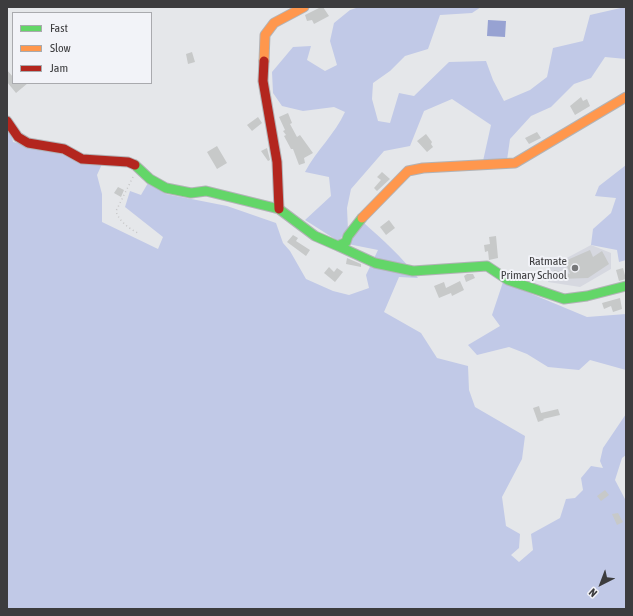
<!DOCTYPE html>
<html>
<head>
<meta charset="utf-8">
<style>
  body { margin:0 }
  #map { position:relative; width:633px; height:616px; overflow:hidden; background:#e5e7ea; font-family:"Asap Condensed",sans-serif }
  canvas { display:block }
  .frame { position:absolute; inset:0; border:8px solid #3c3c3e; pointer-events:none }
  .legend { position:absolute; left:12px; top:12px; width:140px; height:72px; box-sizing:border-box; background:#f2f3f8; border:1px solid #a9aaae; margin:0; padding:5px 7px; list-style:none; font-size:12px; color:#3c3c3e }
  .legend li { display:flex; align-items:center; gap:8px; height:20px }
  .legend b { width:20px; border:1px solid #a9aaae }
  .north { position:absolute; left:581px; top:564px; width:40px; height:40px; -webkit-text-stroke:3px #f2f3f8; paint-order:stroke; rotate:222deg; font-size:11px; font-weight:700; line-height:16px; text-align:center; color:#3c3c3e }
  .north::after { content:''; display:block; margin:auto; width:14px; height:18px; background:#3c3c3e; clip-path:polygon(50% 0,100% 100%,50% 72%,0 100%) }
</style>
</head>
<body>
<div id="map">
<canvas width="633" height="616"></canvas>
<div class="frame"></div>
<ul class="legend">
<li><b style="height:5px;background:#63d668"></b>Fast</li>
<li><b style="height:5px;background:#ff974d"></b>Slow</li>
<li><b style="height:5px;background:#b3261e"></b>Jam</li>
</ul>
<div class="north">N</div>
</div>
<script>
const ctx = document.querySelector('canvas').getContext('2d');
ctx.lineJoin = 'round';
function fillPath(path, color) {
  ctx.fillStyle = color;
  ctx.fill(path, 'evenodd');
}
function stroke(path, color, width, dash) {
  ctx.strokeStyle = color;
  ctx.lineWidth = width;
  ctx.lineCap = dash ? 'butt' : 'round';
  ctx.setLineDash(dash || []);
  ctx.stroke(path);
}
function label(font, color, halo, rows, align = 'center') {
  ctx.font = font + ' "Asap Condensed",sans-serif';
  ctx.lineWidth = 4;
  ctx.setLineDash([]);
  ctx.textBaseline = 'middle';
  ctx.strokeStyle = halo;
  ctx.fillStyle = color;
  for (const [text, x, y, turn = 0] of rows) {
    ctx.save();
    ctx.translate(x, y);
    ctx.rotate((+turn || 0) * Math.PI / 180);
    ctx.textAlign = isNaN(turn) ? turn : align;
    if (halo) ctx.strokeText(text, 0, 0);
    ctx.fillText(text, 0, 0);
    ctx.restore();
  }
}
fillPath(new Path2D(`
  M591,245L611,253V269L580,287L548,282L550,267Z`), '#d6d8e0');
fillPath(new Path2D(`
  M359,7H481L472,13L440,15L428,49L405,56L390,71L373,83L372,99L378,121L390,123L399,93L414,96L449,62L486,61L493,80L504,101L530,90L547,77L553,48L583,41L590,15L625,7L626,59L605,57L591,78L574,84L551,107L531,116L510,139L507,160L483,161L491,125L452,99L424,111L410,146L384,151L351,189L347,208L348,230L338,241L305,220L331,196L329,177L305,172C316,151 335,134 345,112L334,107L303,111L282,106L273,93L272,72L293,47L311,46L307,60L325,71L337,65L330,41L334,23L350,10Z
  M7,113L13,142L102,164L97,175L102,194V222L158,249L163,237L125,207L130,191L141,195L148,183L166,194L227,206L276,223L283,243L290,251L306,279L333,291L349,295L369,288L366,275L378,250L348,244L364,223C383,240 402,257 418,278L399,277L384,312L421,333L437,358L468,366L469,390L475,407L525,436L522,459L502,497L506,526L520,534L519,548L511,555L519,562L533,550L531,534L560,518L566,499L575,498L583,490L581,478L591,466L603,468L600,461L603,448L626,414V455L622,458L615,480L626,501V609H7Z
  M626,165V260L619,262L617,250L591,245L593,229L611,213L616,198L595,196L599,186Z
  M503,282L587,317L626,314V370L590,360L579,370L548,367L527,354L509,347L477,355L468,345L500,326L492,315Z`), '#c1c9e7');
fillPath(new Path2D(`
  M488,20L506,21L505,37L487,36Z`), '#97a2d2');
fillPath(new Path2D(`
  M321,7H323L329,16L314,24L312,20L307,21L305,15Z
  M192,52L195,62L188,64L186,54Z
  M7,70L13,77V83H28L16,93L7,82Z
  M581,97L583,101L587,99L590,106L575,115L570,106Z
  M288,113L292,123L290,124L297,137L300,135L313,153L304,158L305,163L299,165L293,149H291L284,136L286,135L283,131L285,130L279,117Z
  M258,117L262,123L252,131L247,125Z
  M537,132L541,138L529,144L525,138Z
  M426,134L432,142L431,144L433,147L427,152L417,141Z
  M217,146L227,163L217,169L207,152Z
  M267,148L270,160L268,161L261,151Z
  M382,172L390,179L377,191L374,188L381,180L377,177Z
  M118,187L124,190L121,197L114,193Z
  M389,220L395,228L386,235L380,227Z
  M293,235L298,238L296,241L310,250L306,256L287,242Z
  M496,236L498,258L489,260L488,251L485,252L484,245L490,244L489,237Z
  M590,250L593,257L602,251L609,264L588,278L560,279L552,277L554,270L570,274L565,261Z
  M347,258L361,264V267L346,264Z
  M329,267L334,272L337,268L343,272L335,282L324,273Z
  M623,268L626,279L619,281L616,270Z
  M467,274H473L475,278L466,282L464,276Z
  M460,281L464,290L452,296L451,293L439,298L434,286L444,282L446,288Z
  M620,298L622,309L613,312L611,306L604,309L602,303Z
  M539,406L541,413L558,409L560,415L543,419L544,420L538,422L533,408Z
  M605,490L609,495L601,501L597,496Z
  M618,513L623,522L617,525L612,514Z`), '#c7c9c9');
const fast = new Path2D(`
  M135,165L150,179L166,188L191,193L206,191L279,209L315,236L338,246L346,242L348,236L362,218
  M338,246L375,263L413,271L487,266L508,280L564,299L587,296L626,286`);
const slow = new Path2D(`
  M264,61L265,35L274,23L304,7
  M362,218L408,171L423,168L515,163L626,97`);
const jam = new Path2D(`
  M264,61L263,81L277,162L279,209
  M7,121L18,137L28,143L64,149L82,159L128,162L135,165`);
stroke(fast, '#b2b3b6', 11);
stroke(slow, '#b2b3b6', 11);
stroke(jam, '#b2b3b6', 11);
stroke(new Path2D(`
  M133,177L116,211C119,221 128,228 138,233`), '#c6c6c7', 1.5, [1, 3]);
stroke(fast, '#63d668', 9);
stroke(slow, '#ff974d', 9);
stroke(jam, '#b3261e', 9);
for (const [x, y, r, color] of [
  [575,268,4,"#77787a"]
]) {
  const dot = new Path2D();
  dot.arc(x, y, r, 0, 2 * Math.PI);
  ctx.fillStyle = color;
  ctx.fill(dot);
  stroke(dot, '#f2f3f8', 1.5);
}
label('12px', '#3c3c3e', '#f2f3f8', [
  ["Ratmate",567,261],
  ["Primary School",567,275]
], 'right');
</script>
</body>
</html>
